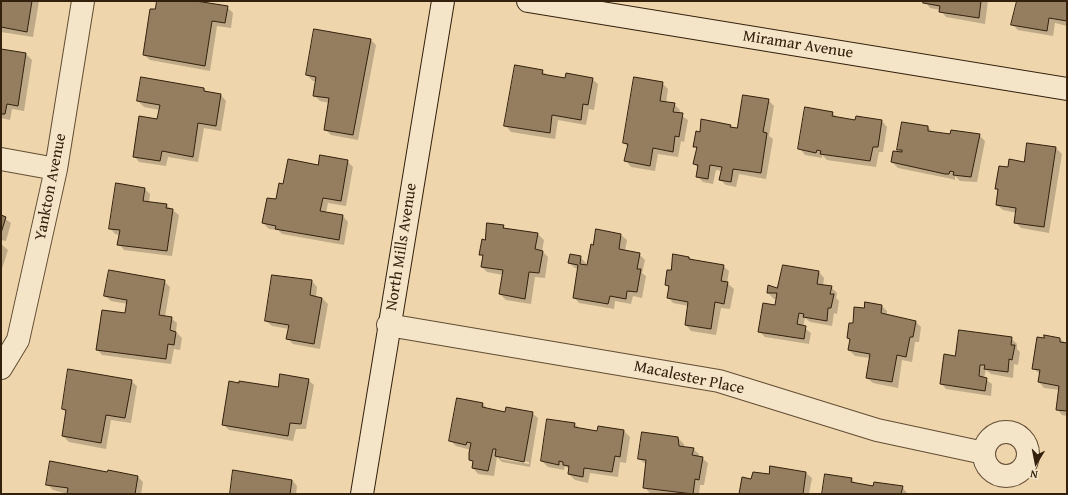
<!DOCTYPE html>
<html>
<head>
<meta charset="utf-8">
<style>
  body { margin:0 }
  #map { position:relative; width:1068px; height:495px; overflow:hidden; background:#eed5ab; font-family:"Gentium Book Plus",serif }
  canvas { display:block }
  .frame { position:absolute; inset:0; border:2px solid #33200d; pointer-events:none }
  .north { position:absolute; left:1016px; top:443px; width:40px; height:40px; -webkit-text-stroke:3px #f4e4c8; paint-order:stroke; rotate:190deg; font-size:11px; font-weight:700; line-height:16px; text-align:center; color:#33200d }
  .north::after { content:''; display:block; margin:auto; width:14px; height:18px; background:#33200d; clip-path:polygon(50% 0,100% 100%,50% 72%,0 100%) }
</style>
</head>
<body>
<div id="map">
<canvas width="1068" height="495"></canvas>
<div class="frame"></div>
<div class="north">N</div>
</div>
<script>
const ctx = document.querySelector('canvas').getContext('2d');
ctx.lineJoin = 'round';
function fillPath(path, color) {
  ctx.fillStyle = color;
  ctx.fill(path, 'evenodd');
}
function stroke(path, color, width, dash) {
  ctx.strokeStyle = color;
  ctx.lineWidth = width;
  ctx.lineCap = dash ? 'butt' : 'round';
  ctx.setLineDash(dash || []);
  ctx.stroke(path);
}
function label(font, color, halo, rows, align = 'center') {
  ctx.font = font + ' "Gentium Book Plus",serif';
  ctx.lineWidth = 4;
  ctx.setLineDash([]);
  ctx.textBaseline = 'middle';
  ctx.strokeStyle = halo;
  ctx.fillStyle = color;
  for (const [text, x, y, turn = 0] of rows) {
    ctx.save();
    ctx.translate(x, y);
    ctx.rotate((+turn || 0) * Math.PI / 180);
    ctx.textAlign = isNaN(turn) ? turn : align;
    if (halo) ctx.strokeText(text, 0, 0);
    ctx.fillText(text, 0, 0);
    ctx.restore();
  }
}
fillPath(new Path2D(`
  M1,1H39L33,37L1,32Z
  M158,1H198L200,3L227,7L233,13L231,28L217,26L210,71L150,60L144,55Z
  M925,1H988L985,24L946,17L940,10L930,8Z
  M1018,1H1067V26L1055,23L1053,36L1018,30L1012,24Z
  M370,39L376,45L358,140L331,135L325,129L329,103L320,101L314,95L317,81H313L307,75Z
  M1,50L26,54L32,60L24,111L12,109L10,120L1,118Z
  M542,71L548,76L566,79H592L598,84L594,110L589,109L586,125L558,120L555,139L511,132L506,126Z
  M662,83L668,89L666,103L674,104L680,110L679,114L688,120L684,142L681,141L678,157L658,154L655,171L631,167L626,161L628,147L624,143Z
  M204,89L208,93L221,95L226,101L221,131L204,128L198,162L168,157L166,166L139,162L134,156L158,120L160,110L144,107L138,101Z
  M768,100L774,106L769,136L773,139L766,179L739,174L736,187L726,185L720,180L722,171L716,170L713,184L703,182L697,176L698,168L694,164L698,150L695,146L701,133L730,126L738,129Z
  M832,113L838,118L856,121H882L887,127L883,152H879L876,167L827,160L822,155V158L805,155L800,149Z
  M928,127L933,133L951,135H979L985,141L977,182L960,181L955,176V180L952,179L898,168L892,162L902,154L898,149Z
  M1028,144L1056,148L1062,154L1049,233L1021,228L1015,222L1017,213L1003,210L997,205L999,191L996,188L1009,168L1025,163Z
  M347,161L353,167L346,206L328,203L326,213L343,216L348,222L344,245L282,234L278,230L269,229L263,223L277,201L284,185L319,166Z
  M144,188L150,194L149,202L166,205L179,215L172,256L124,250L119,244L120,235L115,234L110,228Z
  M1,216L11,223L6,241L1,240Z
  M503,226L506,229L538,234L544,240L542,251L548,257L545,278L535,277L531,304L506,300L500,294L503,275L487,272L482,267L483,257L480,254L486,241Z
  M597,230L621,235L627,240L625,251L639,254L645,260L642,273L646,276L642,298L633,296L631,304L615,301L614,309L579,303L574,297L579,269L575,268L569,263L580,257L586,263V266H588Z
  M1,244L8,250L1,272Z
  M689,257L692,260L723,266L729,271L727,283L734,289L730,309L721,308L716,335L691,331L686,325L689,306L673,303L668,297L669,288L666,285L672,271Z
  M819,272L824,278L823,286L831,287L837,293L836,298L839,301L837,314L834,313L832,326L810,322L805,318L803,327L811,333L809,344L765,337L759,331L776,306L777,299H774L768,293Z
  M164,281L170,287L165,317L171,318L177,323L176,332L182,338L180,350L174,349L171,364L102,355L97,349L126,314L128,304L111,301L105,296Z
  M312,281L317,287L316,297L322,298L328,304L320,349L293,344L287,338L289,329L272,326L266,321Z
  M882,306L887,311V316L916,322L921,327L919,342H915L912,362L902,360L898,388L873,383L867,378L870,358L855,356L849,350L851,341L848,338L854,325L865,310Z
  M1045,336L1060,339L1067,344V416L1062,415L1057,409L1060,390L1044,388L1039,382L1040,374L1033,368Z
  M1011,338L1017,344V349L1020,352L1018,365L1014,364L1013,378L991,374L986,370L984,378L992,384L991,396L946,389L941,383L956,357Z
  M308,380L314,385L306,429H296L293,441L229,430L223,424L278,388Z
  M131,381L137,386L131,423L111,420L106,449L69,442L63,436L67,413L63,409Z
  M483,404L489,410L506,413H532L538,418L530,467L502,462L497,457L494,476L478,474L473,468L474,463L470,459L471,450L456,446L450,440ZM501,457L529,462V464L501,459Z
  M575,424L580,429L598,432L599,428L624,431L630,437L626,463L620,462L618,477L590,473L588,483L575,480L569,474L570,470L565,466L564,470L548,467L542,461Z
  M678,438L684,444V447L693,449L699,454V457L702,458L708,463L704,485H700L699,494L650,493L644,487L647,465L639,459Z
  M108,473L138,477L143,482L141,494H68L53,490L47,484Z
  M806,473L812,478L809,494H740L752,480L769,476Z
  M851,479L857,484L874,487H902L908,494H823Z
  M292,480L297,486L296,494H231Z`), '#0003');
const building = new Path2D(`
  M1,1H32L27,32L1,27Z
  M157,1H196L228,6L225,23L212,21L205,66L143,55L150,9H155Z
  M924,1H981L979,18L939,12L940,6L923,3Z
  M1017,1H1067V21L1049,18L1047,31L1011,25Z
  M314,29L371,39L353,135L324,130L329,98L313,96L316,77L306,75Z
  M1,49L26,53L18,106L7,104L5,114H1Z
  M515,65L543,70L542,74L565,78L566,73L593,78L588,105L583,104L581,120L552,115L550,133L504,126Z
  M141,77L204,88V91L221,94L216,126L198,123L193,157L162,151L160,161L133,157L139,116L157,119L160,105L137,101Z
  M634,77L663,82L660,101L675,103L673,112L683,113L679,137L675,136L673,152L653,148L650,166L624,161L628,144L623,143Z
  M743,95L769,99L763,132L767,133L761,173L733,169L731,182L719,180L722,167L710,165L708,179L696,177L698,165L693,164L697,147H693L696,131L700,132L701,119L731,125L730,127L737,128Z
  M805,107L833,112L832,116L855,120L856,116L882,120L878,147H873L870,161L820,154L821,151L817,150L816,153L798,149Z
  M902,122L928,126V131L950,134L951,130L980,134L971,177L953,175L954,172L950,171L949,174H945L891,162L893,151L902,152V150H897Z
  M1027,143L1056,147L1044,227L1014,223L1016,208L996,205L998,189H995L999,166L1008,167L1009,159L1024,162Z
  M320,155L348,160L341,201L323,198L320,211L343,215L339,240L275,229L276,226L262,223L267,198L276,199L279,183L283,184L288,159L318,165Z
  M116,183L145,188L143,201L167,204L166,208L173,209L167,251L117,245L120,230L109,229Z
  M1,215L6,217L1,233Z
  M487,223L504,225L503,228L538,233L535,249L543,251L539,273L529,272L525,299L499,294L503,270L481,267L483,255H479L482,239L485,240Z
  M596,229L621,234L619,249L640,253L637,269H641L637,292L627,291L626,299L610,296L608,304L573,298L578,265L568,263L570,254L581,256L580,264L587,265L591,244L593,245Z
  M673,254L689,257V259L724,265L721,281L728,282L724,304L715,302L711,329L685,325L688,302L667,298L669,286L665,285L667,270H671Z
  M783,265L819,271L817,284L832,286L830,294H834L831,308H828L827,321L803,317L804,314L799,313L797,324L806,326L804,339L758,332L763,303L775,305L777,293H767L768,285L777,288Z
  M109,270L165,280L159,315L172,317L170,330L176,332L174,345L168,344L166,359L96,350L102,310L125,313L127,300L104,296Z
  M272,275L312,280L310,295L322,298L314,344L286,339L289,325L265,321Z
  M865,302L882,305L881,313L916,321L913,337H910L906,357L897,355L892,382L866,378L870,354L848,350L850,339L847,338L849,323H853L854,307L864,308Z
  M959,330L1012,337L1011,345H1015L1012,360L1009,359L1008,372L984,369L985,365H980L979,376L987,378L985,391L940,384L944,354L955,356Z
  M1044,335L1060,338V342L1067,343V411L1056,410L1059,386L1038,382L1040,370L1032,369L1037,337L1044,338Z
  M68,369L132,380L125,418L106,415L101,443L62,436L66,410L62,409Z
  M280,374L309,379L301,424L290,423L288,436L222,425L229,381L239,383V381L278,387Z
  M457,398L483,403L482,407L505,412L506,407L533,412L524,462L495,456L496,449H493L488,471L472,468L473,461L469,460V453L471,443L467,442L466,445L449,441Z
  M547,419L575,423L574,427L597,431L598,426L624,430L620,457L615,456L612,472L584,468L583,477L568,474L569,466L563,465V462L559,461V465L541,461Z
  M642,432L678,437L679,446L694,448L692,455L703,457L699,480L695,479L693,494L643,488L646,460L638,459Z
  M50,461L107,472L108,470L138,476L135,494H67L68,488L46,485Z
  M770,466L806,472L803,494H739L742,477L751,479L753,472L769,474Z
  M233,470L292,480L290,494H230Z
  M825,474L852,478L851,482L873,486L874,482L903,486L901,494H822Z`);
fillPath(building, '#947e5f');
stroke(building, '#33200d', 1);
const street = new Path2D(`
  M1,159L56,169
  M388,325L719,381L877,430L984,453
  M1,368L18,340L56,169L83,1
  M984 454a22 22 0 1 1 44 0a22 22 0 1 1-44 0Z`);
const secondary = new Path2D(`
  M528,1L1067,89
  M362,494L443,1`);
stroke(street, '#624d34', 24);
stroke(secondary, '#33200d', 24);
stroke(street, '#f4e4c8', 22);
stroke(secondary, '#f4e4c8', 22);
label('16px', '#33200d', '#f4e4c8', [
  ["Miramar Avenue",798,45,9],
  ["Yankton Avenue",51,187,-79],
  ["North Mills Avenue",402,247,-81],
  ["Macalester Place",689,378,12]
]);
</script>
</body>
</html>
